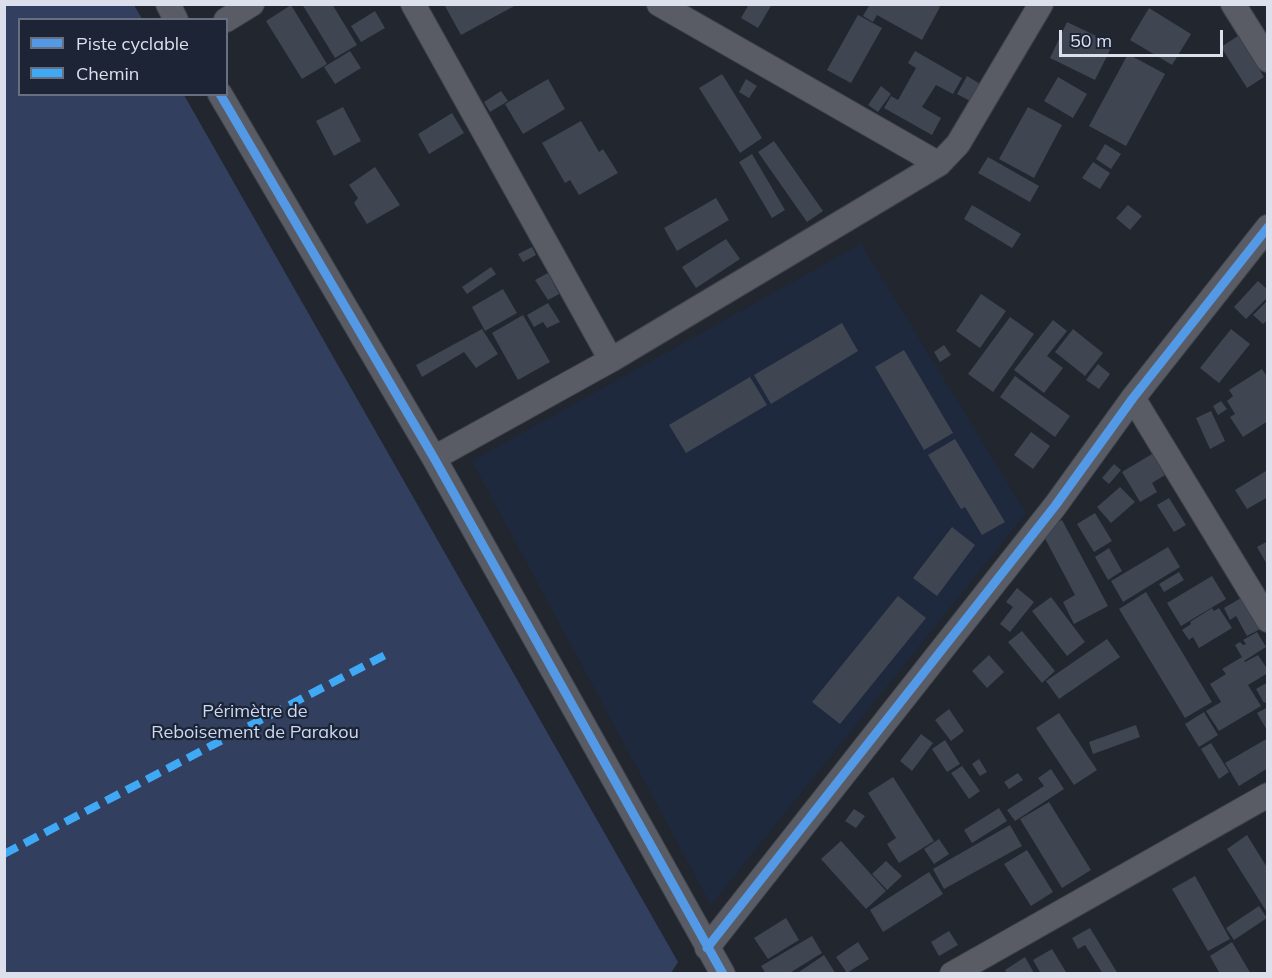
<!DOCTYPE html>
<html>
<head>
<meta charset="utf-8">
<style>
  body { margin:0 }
  #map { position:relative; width:1272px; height:978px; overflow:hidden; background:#22262f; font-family:Mulish,sans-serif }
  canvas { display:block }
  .frame { position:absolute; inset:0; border:6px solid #dbe0ec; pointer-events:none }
  .legend { position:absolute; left:18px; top:18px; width:210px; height:78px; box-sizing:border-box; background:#1c2435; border:2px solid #686f7e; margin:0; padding:8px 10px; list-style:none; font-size:18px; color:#dbe0ec }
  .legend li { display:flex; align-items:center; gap:12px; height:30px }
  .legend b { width:30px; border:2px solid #686f7e }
  .scale { position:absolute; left:1059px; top:30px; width:164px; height:27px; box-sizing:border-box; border:3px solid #dbe0ec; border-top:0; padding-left:8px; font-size:18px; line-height:21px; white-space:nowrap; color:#dbe0ec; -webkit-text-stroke:4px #1c2435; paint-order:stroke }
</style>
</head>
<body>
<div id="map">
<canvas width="1272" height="978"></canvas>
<div class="frame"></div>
<ul class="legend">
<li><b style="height:8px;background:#5399e6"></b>Piste cyclable</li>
<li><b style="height:8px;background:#3fa9f5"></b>Chemin</li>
</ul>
<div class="scale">50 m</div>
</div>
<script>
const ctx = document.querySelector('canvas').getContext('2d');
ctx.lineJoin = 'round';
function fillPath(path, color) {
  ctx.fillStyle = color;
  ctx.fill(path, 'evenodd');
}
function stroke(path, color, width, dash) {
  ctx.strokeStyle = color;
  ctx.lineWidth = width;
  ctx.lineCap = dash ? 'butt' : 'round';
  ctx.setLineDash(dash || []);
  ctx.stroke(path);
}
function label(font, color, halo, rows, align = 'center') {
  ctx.font = font + ' Mulish,sans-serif';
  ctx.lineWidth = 4.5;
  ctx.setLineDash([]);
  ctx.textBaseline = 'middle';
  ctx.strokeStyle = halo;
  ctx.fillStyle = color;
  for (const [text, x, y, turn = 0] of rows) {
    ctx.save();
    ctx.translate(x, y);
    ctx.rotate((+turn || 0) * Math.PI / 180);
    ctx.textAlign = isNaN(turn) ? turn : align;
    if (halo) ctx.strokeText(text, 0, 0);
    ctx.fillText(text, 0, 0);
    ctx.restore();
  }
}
fillPath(new Path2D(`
  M861,244L1026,513L711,905L472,461Z`), '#1f293e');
fillPath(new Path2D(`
  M5,4L134,5L142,19L20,20V94L184,95L678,962L671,973H5Z`), '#323f5e');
fillPath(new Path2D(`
  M302,4H332L357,45L335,58Z
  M447,4H518L461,35L445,6Z
  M749,4H772L758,28L741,18Z
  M870,4H935L940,7L922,40L877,15L873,22L863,16Z
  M291,5L327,64L302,79L266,21Z
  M1149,8L1191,34L1172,65L1130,40Z
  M375,11L385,28L361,42L351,26Z
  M858,15L882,28L851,83L827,70Z
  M1067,22L1113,44L1095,80L1050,58Z
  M1238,36L1264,77L1247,88L1221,47Z
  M350,51L361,68L335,84L324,67Z
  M915,51L962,78L953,94L936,85L922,107L941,118L932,135L884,108L891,96L898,100L916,68L908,63Z
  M1128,54L1165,74L1126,146L1089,126Z
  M722,74L762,138L740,153L699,88Z
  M967,76L982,85L972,102L957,94Z
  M1058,77L1087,94L1073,118L1044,101Z
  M548,79L565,109L523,134L505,104Z
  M746,79L757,86L749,98L739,92Z
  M881,86L891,94L878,112L868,105Z
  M501,91L508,101L490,112L484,102Z
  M343,107L361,141L334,156L316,121Z
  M1028,107L1062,125L1034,178L999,159Z
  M452,113L464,133L429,154L418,134Z
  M581,121L599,152L603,149L618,173L579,195L570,180L565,183L542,143Z
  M774,141L823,211L807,222L758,152Z
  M1105,144L1121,154L1111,169L1096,159Z
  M752,154L785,210L772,218L739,162Z
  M988,157L1039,186L1030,202L978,173Z
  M1093,162L1110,173L1100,189L1082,178Z
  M375,167L400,205L367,224L354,203L358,198L349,185Z
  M716,198L729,220L677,251L664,228Z
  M972,205L1021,234L1012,248L964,219Z
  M1128,205L1142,216L1130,230L1116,218Z
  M726,239L740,259L696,288L682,267Z
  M532,247L536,255L523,262L518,254Z
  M491,267L496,274L467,294L462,287Z
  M548,273L559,294L548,300L535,280Z
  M1258,281L1268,290V297L1246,319L1234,307Z
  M503,289L517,313L485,331L472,307Z
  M981,294L1006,311L980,348L956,331Z
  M1268,300V320L1263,324L1253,315Z
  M548,303L560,322L547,328L543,322L534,327L527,315Z
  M523,315L550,362L518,380L492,333Z
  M1010,317L1034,334L993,392L968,374Z
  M1053,320L1067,331L1047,356L1063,368L1044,393L1014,370Z
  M842,323L858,351L771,404L754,375Z
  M482,329L498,354L476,368L464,352L422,377L416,365Z
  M1073,329L1103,353L1085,376L1055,352Z
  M1231,329L1250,344L1219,383L1200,368Z
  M944,345L951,355L940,362L934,352Z
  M904,350L953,433L924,450L875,367Z
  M1098,364L1110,374L1099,389L1086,380Z
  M1262,369L1268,378V421L1243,437L1230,417L1235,414L1227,401L1233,396L1229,390Z
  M1015,376L1070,416L1055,437L1000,397Z
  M750,377L767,405L686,453L669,425Z
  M1221,401L1227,409L1218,415L1213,406Z
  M1211,411L1225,441L1210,449L1196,418Z
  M1031,432L1050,446L1033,469L1014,455Z
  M955,439L1005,522L982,535L965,507L961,509L928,455Z
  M1152,454L1165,475L1152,483L1157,492L1140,502L1122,472Z
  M1114,464L1121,470L1109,484L1102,478Z
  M1266,471L1268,497L1247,509L1235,490Z
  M1120,487L1135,502L1111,523L1097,507Z
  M1169,498L1186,525L1174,532L1157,505Z
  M1095,513L1112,541L1094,552L1077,524Z
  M1062,520L1108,606L1074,624L1063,602L1075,595L1041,531Z
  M952,527L975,545L937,596L913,578Z
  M1268,541V566L1257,547Z
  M1168,547L1180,567L1123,602L1111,581Z
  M1109,548L1122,571L1108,580L1095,557Z
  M1179,572L1184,580L1164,592L1159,584Z
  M1212,576L1226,599L1181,626L1167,603Z
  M1017,588L1034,602L1010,632L1000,624L1013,607L1006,602Z
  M1146,592L1212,702L1185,718L1119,609Z
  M1246,595L1264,627L1247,636L1236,616L1230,620L1224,608Z
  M898,596L926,618L840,724L812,702Z
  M1051,597L1085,642L1067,656L1032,611Z
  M1212,608L1214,611L1219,608L1232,628L1199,648L1193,637L1189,640L1182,630L1191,624L1190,622Z
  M1022,631L1055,671L1042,683L1008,642Z
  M1257,632L1266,647L1244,661L1245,662L1258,655L1268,670V673L1248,685L1261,706L1219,731L1206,711L1221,702L1210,684L1226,674L1222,669L1242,657L1235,645L1240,642L1243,645L1246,644L1243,640Z
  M1107,639L1120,657L1059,699L1046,681Z
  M989,655L1004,672L987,688L972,671Z
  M1268,682V701L1264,703L1256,689Z
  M1268,707V732L1257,713Z
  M949,709L964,731L951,741L935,720Z
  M1204,712L1218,735L1199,747L1185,724Z
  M1059,713L1097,770L1074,785L1036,728Z
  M1136,725L1140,737L1093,754L1089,742Z
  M921,734L933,743L912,771L900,761Z
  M1268,738V768L1239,786L1225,763Z
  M945,740L960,764L947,772L932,749Z
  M1211,743L1229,772L1219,779L1201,749Z
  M979,759L987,772L980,776L972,764Z
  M962,766L980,791L969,799L951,773Z
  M1051,769L1064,789L1015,821L1007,810L1044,786L1038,778Z
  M1018,773L1023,780L1009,789L1004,782Z
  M893,777L934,841L899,863L887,844L896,838L868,793Z
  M1049,802L1091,870L1062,888L1020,819Z
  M999,808L1007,821L972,843L964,830Z
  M854,809L865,816L856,828L845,821Z
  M1010,825L1022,846L944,889L933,869Z
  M1247,835L1268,869V914L1227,849Z
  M939,839L949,854L934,864L924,849Z
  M841,841L886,891L866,909L821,859Z
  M1027,850L1053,892L1031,906L1004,864Z
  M886,861L902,876L887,890L872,874Z
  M929,872L943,894L883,932L870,910Z
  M1195,876L1230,939L1208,951L1172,889Z
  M1259,906L1267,918L1234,940L1226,928Z
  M786,918L799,940L768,959L754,938Z
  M1090,928L1118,974H1103L1085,945L1078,949L1072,938Z
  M949,931L958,945L939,956L931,942Z
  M812,936L822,953L788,974H766L761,966Z
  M858,942L869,959L847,973L836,957Z
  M1232,942L1251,974H1220L1210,956Z
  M1052,949L1066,972L1063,974H1041L1033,960Z
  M824,955L836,974H796Z
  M1025,957L1034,973L1007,974L1005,970Z`), '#3f4551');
const minor = new Path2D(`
  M168,4L176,20
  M413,4L611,360
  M659,4L939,164
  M1233,4L1268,60
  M226,20L252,4
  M220,94L434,458L723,974
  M1133,398L1268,620
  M434,458L611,360L939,164L958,144L1041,4
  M707,948L1055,506L1133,398L1268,227
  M952,974L1268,795`);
stroke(minor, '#3e424a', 26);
stroke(minor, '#595c64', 24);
stroke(new Path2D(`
  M4,854L389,653`), '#3fa9f5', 8, [15, 8]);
stroke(new Path2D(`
  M220,94L434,458L723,974
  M707,948L1055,506L1133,398L1268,227`), '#5399e6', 9);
label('18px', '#cad8f4', '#1c2435', [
  ["Périmètre de",255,712],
  ["Reboisement de Parakou",255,733]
]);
</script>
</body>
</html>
